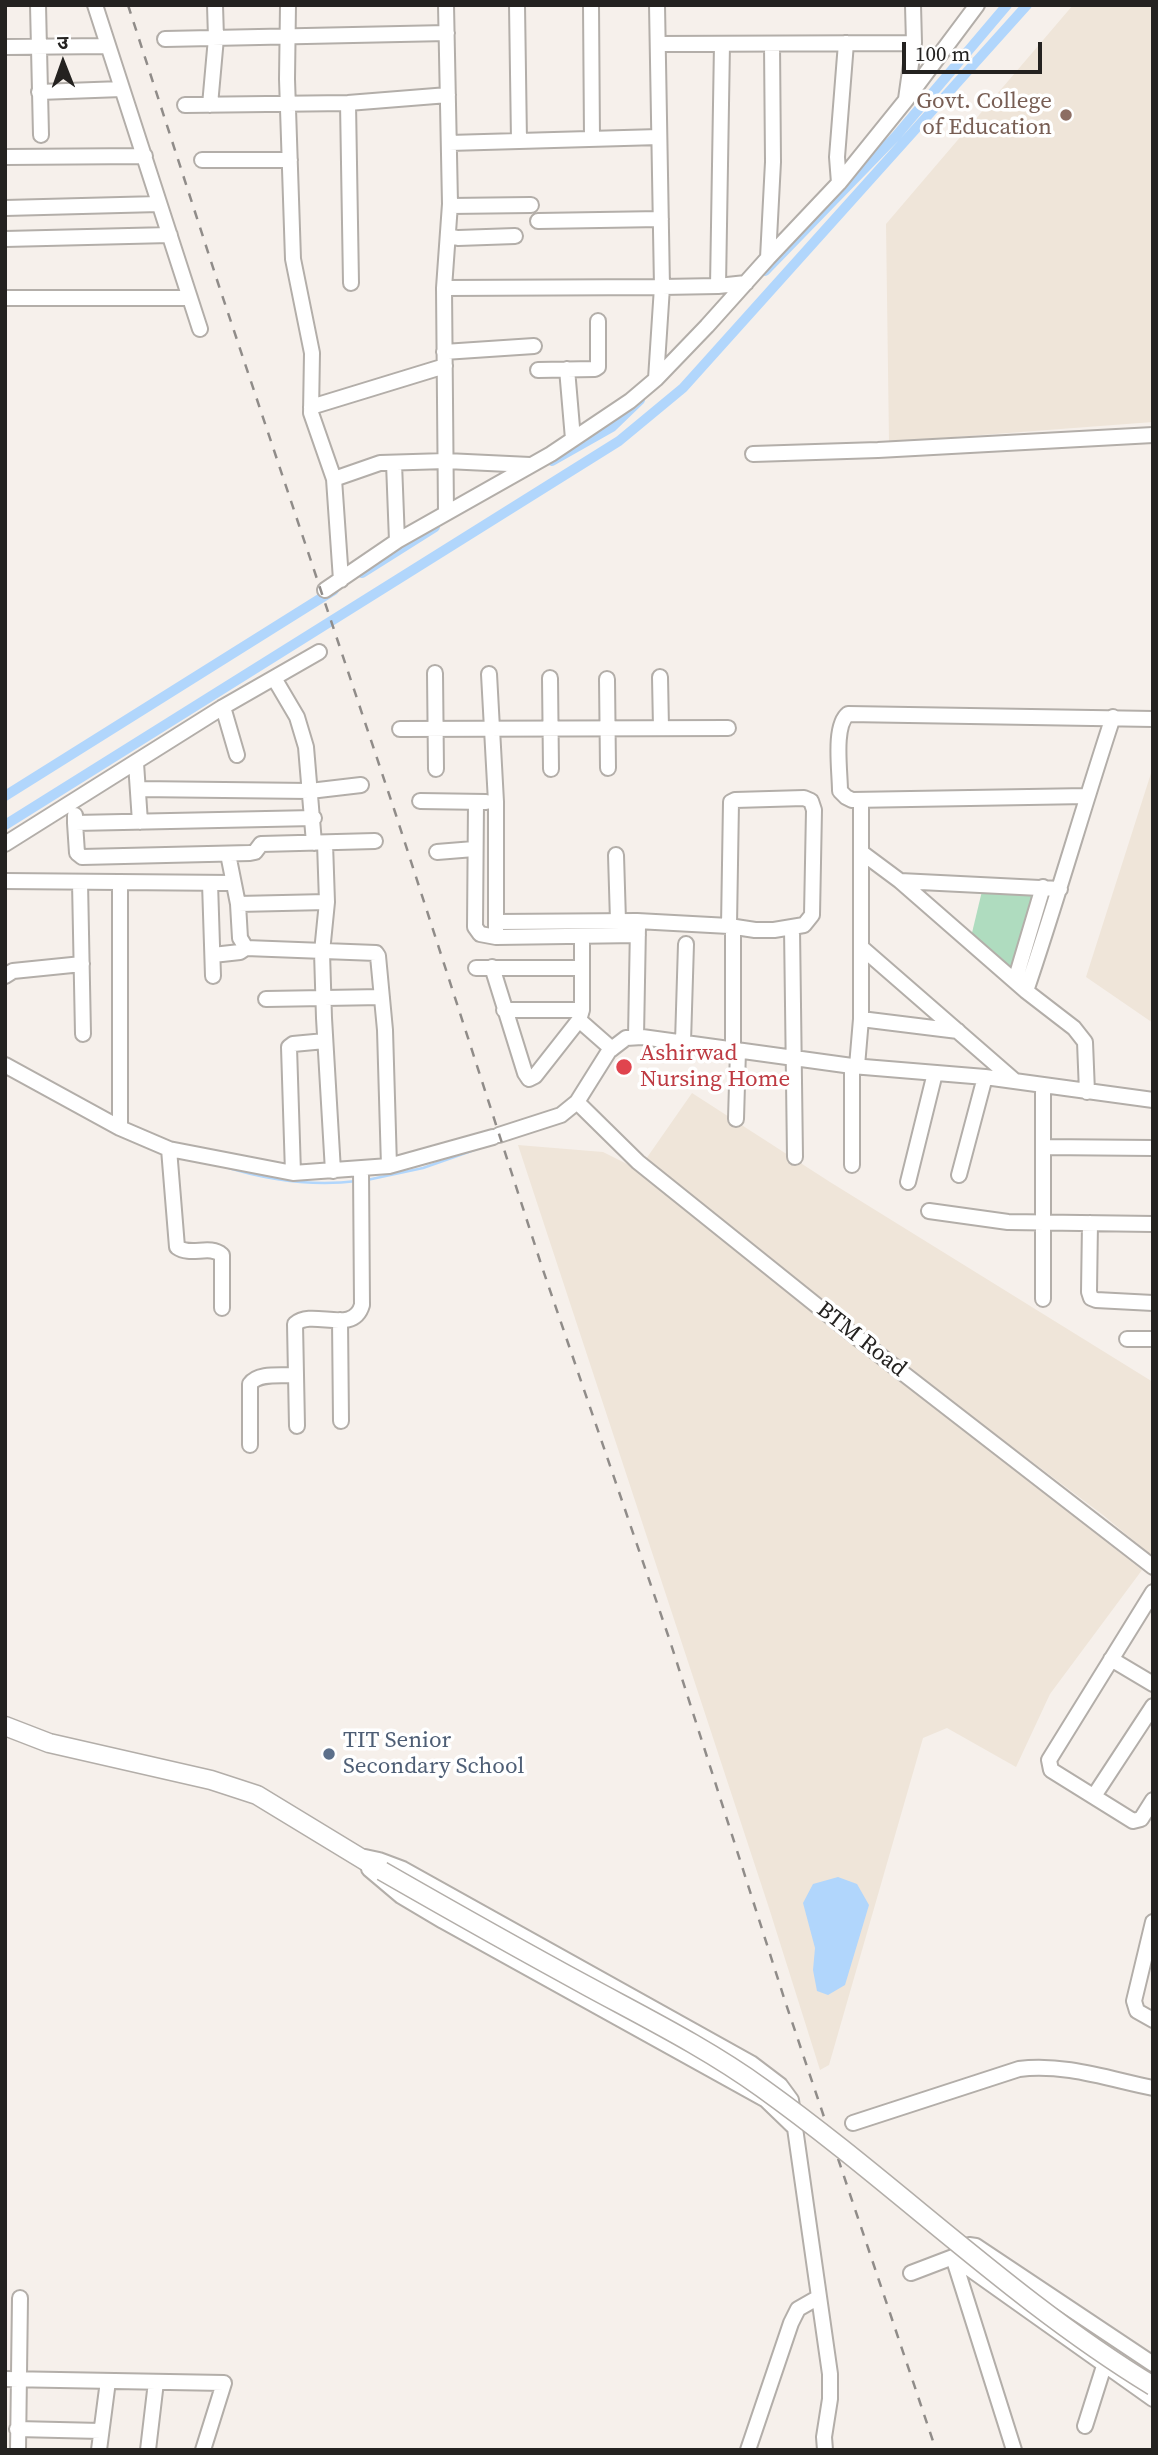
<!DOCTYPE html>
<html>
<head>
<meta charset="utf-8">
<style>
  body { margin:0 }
  #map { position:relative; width:1158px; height:2455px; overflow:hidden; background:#f6f0eb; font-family:"Source Serif 4","Noto Sans Devanagari",serif }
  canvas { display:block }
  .frame { position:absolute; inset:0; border:7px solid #242220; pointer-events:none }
  .north { position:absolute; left:28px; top:28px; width:70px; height:70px; -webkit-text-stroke:5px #fff; paint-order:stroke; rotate:359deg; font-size:19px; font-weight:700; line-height:28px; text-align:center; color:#242220 }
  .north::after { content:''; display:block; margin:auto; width:24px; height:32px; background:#242220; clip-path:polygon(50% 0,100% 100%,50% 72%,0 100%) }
  .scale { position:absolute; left:902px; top:42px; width:140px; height:32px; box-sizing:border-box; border:4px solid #242220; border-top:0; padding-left:9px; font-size:21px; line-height:24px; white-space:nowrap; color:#242220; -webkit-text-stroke:5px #fff; paint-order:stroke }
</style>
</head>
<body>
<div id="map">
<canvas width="1158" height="2455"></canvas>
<div class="frame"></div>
<div class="north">उ</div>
<div class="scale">100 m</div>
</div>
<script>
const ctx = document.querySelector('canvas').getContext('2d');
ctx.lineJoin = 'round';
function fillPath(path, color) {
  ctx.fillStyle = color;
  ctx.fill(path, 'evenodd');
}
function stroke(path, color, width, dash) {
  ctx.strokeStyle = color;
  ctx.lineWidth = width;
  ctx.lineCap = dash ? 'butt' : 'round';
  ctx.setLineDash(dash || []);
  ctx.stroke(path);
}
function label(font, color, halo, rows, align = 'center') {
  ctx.font = font + ' "Source Serif 4",serif';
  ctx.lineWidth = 7;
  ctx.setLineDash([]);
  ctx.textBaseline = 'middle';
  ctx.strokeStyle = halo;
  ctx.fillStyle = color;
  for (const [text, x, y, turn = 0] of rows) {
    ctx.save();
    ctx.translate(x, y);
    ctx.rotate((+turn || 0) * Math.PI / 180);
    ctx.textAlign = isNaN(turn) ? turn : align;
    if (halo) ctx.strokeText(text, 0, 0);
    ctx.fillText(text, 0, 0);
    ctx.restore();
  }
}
fillPath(new Path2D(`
  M1073,5H1153V422L889,442L886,224Z
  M1153,767V1023L1086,977Z
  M692,1093L830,1182L1153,1382V1557L1103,1515L835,1314L646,1159Z
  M518,1145L603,1152L633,1167L1142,1570L1050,1694L1016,1767L947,1728L923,1738L829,2065L820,2070L769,1908Z`), '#efe5d9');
fillPath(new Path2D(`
  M982,891L1037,892L1013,971L971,937Z`), '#afdcbf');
fillPath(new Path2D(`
  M838,1877L857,1884L869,1905L845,1985L828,1995L817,1991L813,1970L815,1948L803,1903L813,1884Z`), '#b1d6fc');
stroke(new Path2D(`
  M222,1166C267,1180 311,1187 357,1181
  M367,1180L423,1168L477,1149`), '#b1d6fc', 2.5);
stroke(new Path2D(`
  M765,271L896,136L1007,5
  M552,461L612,427L640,400
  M362,573L435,527
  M5,796L334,590
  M5,825L619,441L683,388L1027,5`), '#b1d6fc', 10);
const minor = new Path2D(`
  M38,5L41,135
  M95,5L200,329
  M288,5L287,79L293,259L312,353L311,413L334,479L341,580
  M517,5L519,141
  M591,5L592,139
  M165,39L447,33
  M658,44L914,43
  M5,47L108,46
  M39,92L122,89
  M906,99L914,43L913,5
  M348,103L351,283
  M185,105L348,103L448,95
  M210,105L216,38L215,5
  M449,143L659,137
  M5,157L145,156
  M202,160H290
  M839,183L837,157L846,43
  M450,206L531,205
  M5,208L159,204
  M538,221L661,219
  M448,236L458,238L515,236
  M5,239L170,235
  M768,258L839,183L906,100L977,5
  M718,286L722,44
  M444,288L662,287L718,286L746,283
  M5,298H190
  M444,352L534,346
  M567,369L573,439
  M538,370L595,369L598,367V321
  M656,379L662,287L657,5
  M311,407L445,366
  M753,454L878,450L1153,435
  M394,463L397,541
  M334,479L380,463L446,461L530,465
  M446,513L444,288L450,204L446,5
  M325,590L397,541L551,454L630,401L656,379L707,326L768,258L773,162L772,44
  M435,673L436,769
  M489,674L496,802V931
  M660,677L661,728
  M274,678L297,717L306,747L314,843
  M550,678L551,769
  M607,679L608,768
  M223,707L237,755
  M400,729L728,728
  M136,763L140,822
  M138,789L310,791L361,785
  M1087,796L852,800L846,797L840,791C840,771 833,726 848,714L1153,719
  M420,801L486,802
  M476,802L475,927L480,934L496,937L638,935
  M75,815V823L314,818
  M75,823L77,853L82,857L250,853L255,852L261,844L375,841
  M325,843L327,902L322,952L324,1018L333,1171
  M5,844L223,707L319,652
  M437,852L474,849
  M861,852L900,881L1026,991L1074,1028L1085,1042L1087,1092
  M228,854L238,904L240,938L246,948L376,953L378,956L385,1030L389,1166
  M616,855L618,921
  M5,881L232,883
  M900,881L1060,889
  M80,882L83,1034
  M210,883L213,976
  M238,904L327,902
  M496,922L637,921L729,926L755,930H774L804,925L812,915L814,810L811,801L804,798L735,800L731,802L729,926
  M733,927V1050
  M792,928L795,1157
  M582,936V1010L579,1020L612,1049
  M861,947L1015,1081
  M213,955L240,952L246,948
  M492,967L525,1073L529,1079L535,1076L579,1020
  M476,968H582
  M5,976L13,971L82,964
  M1015,981L1043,887
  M1026,991C1057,900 1083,808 1113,717
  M266,999L382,997
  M504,1010H582
  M861,1019L958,1031
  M636,1037L638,926
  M683,1042L686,944
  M5,1065L120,1128L169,1149L177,1247C191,1257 209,1244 222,1255V1308
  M852,1066V1165
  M857,1066L861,1019V800
  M1043,1085V1299
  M577,1102L638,1162L846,1329L1153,1567
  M736,1119L738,1050
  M120,1128V882
  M499,1135L561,1115L577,1102L609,1051L626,1038L642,1037L852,1066L985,1077L1153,1100
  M1043,1147L1153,1148
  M169,1149L293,1173L389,1166L493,1137
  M293,1173L289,1047L293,1044L325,1041
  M959,1175L985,1077
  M908,1182L935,1073
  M929,1211L1008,1222L1153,1224
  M1090,1223L1089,1292L1091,1298L1096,1300L1153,1303
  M340,1320L341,1421
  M1127,1339H1153
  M297,1426L295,1324C313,1308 353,1336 362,1305L361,1169
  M250,1445V1384C258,1372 282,1376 295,1375
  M1153,1592L1049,1760L1051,1770L1133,1821L1141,1819L1153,1800
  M1111,1659L1153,1684
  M1094,1796L1153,1706
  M365,1857L379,1860L403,1869L751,2063L780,2085L791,2100L830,2374V2399L824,2437L825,2450
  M369,1869L401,1896L443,1921L766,2100L794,2127
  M1153,1922L1134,2001L1137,2011L1153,2020
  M853,2123L1019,2069C1063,2063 1109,2079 1153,2088
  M911,2273L953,2257L1014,2450
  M1153,2364L976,2246L969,2245L953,2257L1153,2399
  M5,2379L224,2383L203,2450
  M1085,2426L1104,2366
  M17,2429L101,2431
  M18,2450L20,2298
  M99,2450L108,2381
  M148,2450L156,2382
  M748,2450L791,2323L798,2309L819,2297`);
const major = new Path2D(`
  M5,1726L49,1743L211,1780L257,1795L382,1871`);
stroke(minor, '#b3aea9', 18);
stroke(major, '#b3aea9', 21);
stroke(minor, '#fff', 14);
stroke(major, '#fff', 18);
stroke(new Path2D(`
  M128,5L218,283L395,812L542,1267L670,1641L785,2001L936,2450`), '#908c89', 2.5, [9, 9]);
const majorBridge = new Path2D(`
  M382,1871C450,1910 519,1949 589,1987C648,2019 708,2049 762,2088C896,2184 1013,2301 1153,2386`);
stroke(majorBridge, '#b3aea9', 21, []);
stroke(majorBridge, '#fff', 18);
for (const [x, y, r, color] of [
  [1066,115,7,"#8d6e63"],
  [624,1067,9,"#e0444e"],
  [329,1754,7,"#5c6f8a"]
]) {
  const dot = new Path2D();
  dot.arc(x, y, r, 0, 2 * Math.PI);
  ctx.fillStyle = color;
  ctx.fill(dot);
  stroke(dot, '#fff', 2.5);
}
label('23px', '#785e54', '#fff', [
  ["Govt. College",1052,102],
  ["of Education",1052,128]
], 'right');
label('23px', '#be3a42', '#fff', [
  ["Ashirwad",640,1054],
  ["Nursing Home",640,1080]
], 'left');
label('23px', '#242220', '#fff', [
  ["BTM Road",861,1340,38]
]);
label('23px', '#4e5e75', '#fff', [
  ["TIT Senior",343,1741],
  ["Secondary School",343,1767]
], 'left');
</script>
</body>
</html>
